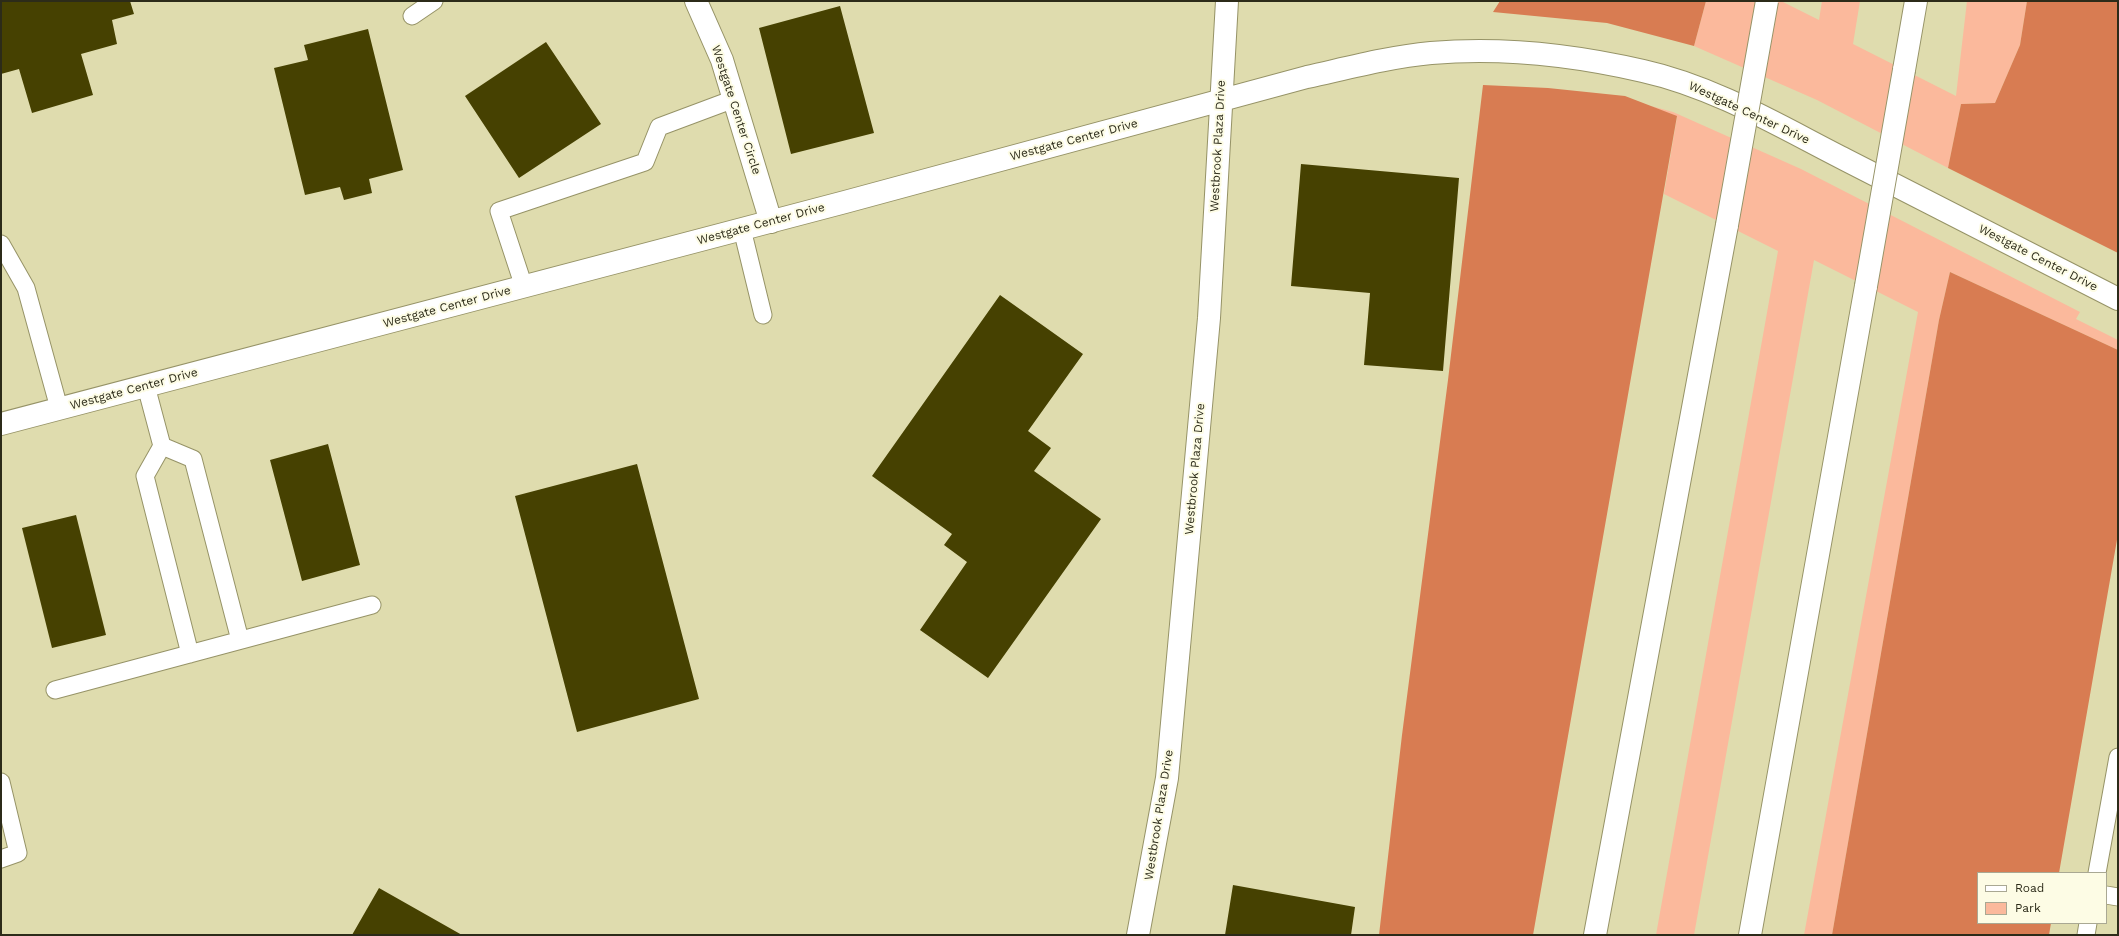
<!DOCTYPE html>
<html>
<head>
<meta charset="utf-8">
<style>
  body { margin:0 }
  #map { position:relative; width:2119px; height:936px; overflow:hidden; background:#dfdcae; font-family:"Work Sans",sans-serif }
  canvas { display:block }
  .frame { position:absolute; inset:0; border:2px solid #2c2b19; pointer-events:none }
  .legend { position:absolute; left:1977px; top:872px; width:130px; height:52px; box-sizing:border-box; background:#fdfce5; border:1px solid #a9a893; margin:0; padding:5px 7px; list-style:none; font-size:12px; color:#2c2b19 }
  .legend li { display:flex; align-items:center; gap:8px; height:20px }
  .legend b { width:20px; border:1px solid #a9a893 }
</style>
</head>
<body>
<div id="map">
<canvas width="2119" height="936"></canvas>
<div class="frame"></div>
<ul class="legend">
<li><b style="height:5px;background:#fff"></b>Road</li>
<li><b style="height:11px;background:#fbb99c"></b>Park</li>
</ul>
</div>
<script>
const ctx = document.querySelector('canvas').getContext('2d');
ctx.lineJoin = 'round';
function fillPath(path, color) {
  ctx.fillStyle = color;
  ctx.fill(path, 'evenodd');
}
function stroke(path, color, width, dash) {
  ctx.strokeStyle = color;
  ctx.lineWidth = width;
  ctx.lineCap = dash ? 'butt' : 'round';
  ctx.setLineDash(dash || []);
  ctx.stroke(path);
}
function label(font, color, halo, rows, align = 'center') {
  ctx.font = font + ' "Work Sans",sans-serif';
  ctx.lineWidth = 4;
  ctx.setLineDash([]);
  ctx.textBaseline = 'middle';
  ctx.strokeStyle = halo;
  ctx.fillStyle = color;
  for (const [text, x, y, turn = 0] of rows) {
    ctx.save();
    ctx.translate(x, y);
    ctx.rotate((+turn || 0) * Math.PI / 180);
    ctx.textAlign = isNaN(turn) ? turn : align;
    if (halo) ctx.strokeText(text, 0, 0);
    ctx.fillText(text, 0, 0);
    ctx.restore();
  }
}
fillPath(new Path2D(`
  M1706,1H1781L1819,20L1822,1H1860L1853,44L1956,96L1967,1H2027L2020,45L1995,103L1961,104L1948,168L1817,100L1694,46Z
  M1651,106L1673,112L1801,169L2080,312L2076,319L2118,340V350L1950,272L1939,320L1832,935H1804L1918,312L1814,260L1694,935H1656L1778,251L1664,194L1677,117Z`), '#fbb99c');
fillPath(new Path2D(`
  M1500,1H1706L1694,46L1607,23L1493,12Z
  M2027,1H2118V253L1948,168L1961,104L1995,103L2020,45Z
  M1483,85L1548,88L1625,96L1677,116L1533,935H1379L1402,735L1448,380Z
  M1950,272L2118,350V534L2059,873H1978V923H2051L2049,935H1832L1939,320Z`), '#d87c52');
fillPath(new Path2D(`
  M1,1H130L134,14L112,20L117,44L81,54L93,95L32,113L19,69L1,74Z
  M840,6L874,133L791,154L759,28Z
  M368,29L403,170L369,179L372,193L344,200L340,187L305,195L274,68L308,60L304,45Z
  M546,42L601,124L519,178L465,96Z
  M1301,164L1459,178L1443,371L1364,365L1370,293L1291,286Z
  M1000,295L1083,354L1028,431L1051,448L1034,471L1101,519L988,678L920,630L967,562L944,545L952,534L872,476Z
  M328,444L360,565L302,581L270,460Z
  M637,464L699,699L577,732L515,496Z
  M76,515L106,635L52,648L22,528Z
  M1233,885L1355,907L1351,935H1225Z
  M379,888L462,935H352Z`), '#464101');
const service = new Path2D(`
  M412,16L434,1
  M742,229L763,315
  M1,244L26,288L59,408
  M524,287L499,211L645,162L659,127L734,99
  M146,386L162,446L145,476L190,654
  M162,446L193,459L240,640
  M55,690L372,605
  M1,782L18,853L1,859
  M2097,873L2118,757
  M2106,895L2118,897
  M2086,935L2088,923`);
const minor = new Path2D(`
  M696,1L722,60L771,222
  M1,424L845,202L1307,77C1348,68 1389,57 1431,53C1501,47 1574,55 1643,71C1715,87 1781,127 1846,160C1937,206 2027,253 2118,299
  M1138,935L1167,778L1209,318L1227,1`);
const motorway = new Path2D(`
  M1904,70L1916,1
  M1595,935L1727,225
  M1750,935L1866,286`);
stroke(service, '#969367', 19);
stroke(minor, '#969367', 24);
stroke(motorway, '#969367', 24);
stroke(service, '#fff', 17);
stroke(minor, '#fff', 22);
stroke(motorway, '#fff', 22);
const motorwayBridge = new Path2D(`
  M1727,225L1767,1
  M1866,286L1904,70`);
stroke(motorwayBridge, '#969367', 24, []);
stroke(motorwayBridge, '#fff', 22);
label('12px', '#2c2b19', '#fdfce5', [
  ["Westgate Center Circle",736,110,72],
  ["Westgate Center Drive",1749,113,25],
  ["Westgate Center Drive",1074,140,-15],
  ["Westbrook Plaza Drive",1218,146,-87],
  ["Westgate Center Drive",761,224,-15],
  ["Westgate Center Drive",2038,258,27],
  ["Westgate Center Drive",447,307,-15],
  ["Westgate Center Drive",134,389,-15],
  ["Westbrook Plaza Drive",1195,469,-85],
  ["Westbrook Plaza Drive",1159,815,-81]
]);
</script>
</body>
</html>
